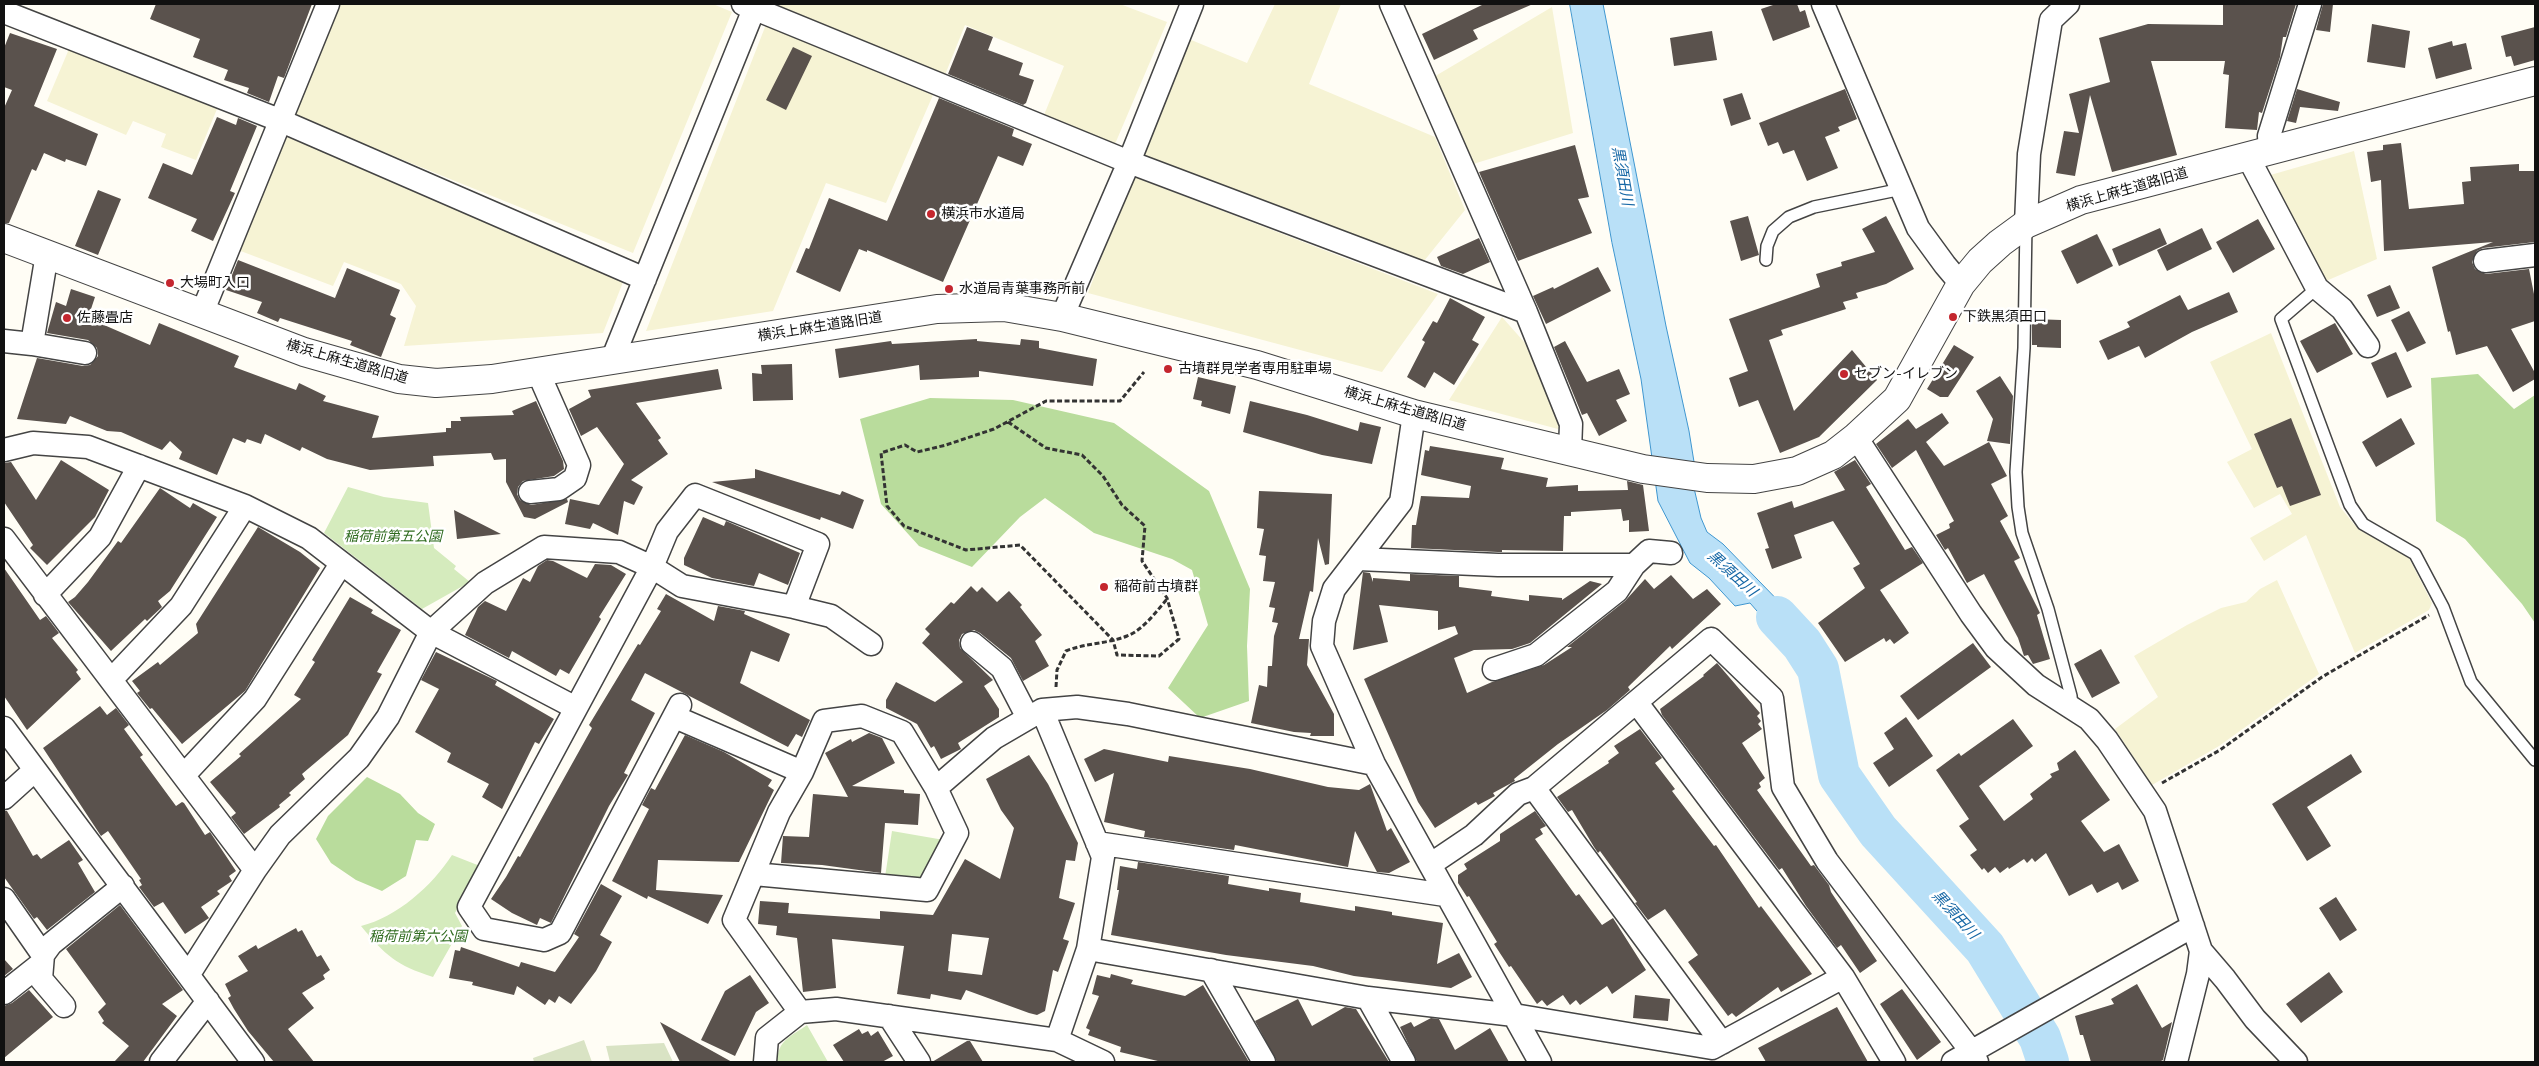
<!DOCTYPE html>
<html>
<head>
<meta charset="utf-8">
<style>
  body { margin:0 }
  #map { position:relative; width:2539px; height:1066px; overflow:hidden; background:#fffdf5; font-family:"PT Serif",serif }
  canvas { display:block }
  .frame { position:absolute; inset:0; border:5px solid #111; pointer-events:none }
</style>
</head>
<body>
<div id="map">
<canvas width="2539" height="1066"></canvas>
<div class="frame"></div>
</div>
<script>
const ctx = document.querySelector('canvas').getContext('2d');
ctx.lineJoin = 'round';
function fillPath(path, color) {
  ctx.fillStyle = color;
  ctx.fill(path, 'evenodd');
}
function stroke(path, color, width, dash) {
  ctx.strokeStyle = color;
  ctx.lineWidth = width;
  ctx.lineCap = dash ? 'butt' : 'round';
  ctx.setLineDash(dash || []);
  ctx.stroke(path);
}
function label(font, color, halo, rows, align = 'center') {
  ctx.font = font + ' "PT Serif","Noto Sans JP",serif';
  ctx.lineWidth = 5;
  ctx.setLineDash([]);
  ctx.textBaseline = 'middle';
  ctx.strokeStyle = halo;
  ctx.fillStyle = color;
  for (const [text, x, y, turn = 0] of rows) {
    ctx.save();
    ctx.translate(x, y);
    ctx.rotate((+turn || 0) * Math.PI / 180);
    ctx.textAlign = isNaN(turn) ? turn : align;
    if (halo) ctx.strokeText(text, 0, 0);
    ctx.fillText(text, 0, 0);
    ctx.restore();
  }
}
fillPath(new Path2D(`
  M337,4H713L732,12L633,253L292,115Z
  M776,4H1120L1167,22L1115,144L1044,115L1064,66L965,25L945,75L775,6Z
  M1275,4H1341L1309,84L1435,137L1465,210L1420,266L1141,155L1184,37L1247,63Z
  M1552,7L1573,133L1470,165L1432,78Z
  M767,22L933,95L886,203L826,183L773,311L646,331Z
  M69,49L217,109L196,160L161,147L166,134L133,121L126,135L47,101Z
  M287,137L625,277L603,333L404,346L416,306L401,284L344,262L333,286L238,250Z
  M2354,151L2377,259L2326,281L2267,176Z
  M1132,176L1438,294L1382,372L1088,293Z
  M1502,317L1525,343L1560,421L1558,429L1449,400Z
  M2271,333L2340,507L2358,529L2409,558L2432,603L2429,610L2355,653L2306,535L2264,561L2250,538L2292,514L2280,494L2254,508L2227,462L2252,449L2210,362Z
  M2277,580L2319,674L2219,746L2152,785L2115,729L2158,697L2134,656L2187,625L2221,608L2246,602L2260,589Z`), '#f6f3d4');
fillPath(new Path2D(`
  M348,487L384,497L428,503L434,548L456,566L454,569L470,582L422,609L324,533Z
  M892,831L944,840L922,880L885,877Z
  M452,855L480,866L455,913L462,926L433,977C396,965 386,956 361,926C397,917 432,886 452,855Z
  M807,1025L828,1062H777C778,1040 790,1037 807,1025Z`), '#d5ebbd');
fillPath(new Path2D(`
  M2478,374L2514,409L2535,395V623L2522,604L2465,539L2436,521L2431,378Z
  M930,398L1013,400L1114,423L1209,491L1250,589L1247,646L1249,701L1200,718L1168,688L1208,625L1192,570L1172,559L1094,533L1045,498L1020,517L972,567L919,546L881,504L860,419Z
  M367,777L400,794L418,813L435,824L428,841L416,840L406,876L382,891L356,880L331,863L316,839L328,816Z`), '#b9dc9c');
fillPath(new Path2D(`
  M584,1040L592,1062H534L533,1058Z
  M664,1043L673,1062H610L606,1046Z`), '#d9e3c4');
const water = new Path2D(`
  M1570,4H1603L1666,326L1689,431L1695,468L1694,488L1701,518L1707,532L1723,544L1793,616L1822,656L1806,667L1750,603L1735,606L1709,578L1690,563L1658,501L1641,379L1612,243Z`);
fillPath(water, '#b9e0f7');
stroke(water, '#3f96cf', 1);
stroke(new Path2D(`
  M1777,617L1802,644L1818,669L1839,775L1878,831L1985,948L2040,1038L2048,1062`), '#b9e0f7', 42);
fillPath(new Path2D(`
  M156,4H312L284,78L278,76L269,102L247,93L249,88L224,80L228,70L193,57L200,39L150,19Z
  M1484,4H1533L1473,30L1478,39L1434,60L1422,34Z
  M1776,4H1797L1800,12L1805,10L1810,27L1773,41L1761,9Z
  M2223,4H2296L2286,37H2283L2280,57L2262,113L2259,112L2257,130L2225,128L2229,75L2223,74L2225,61H2151L2177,155L2112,172L2090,95L2075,176L2056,173L2064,131L2079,133L2069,94L2110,82L2099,38L2148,24L2223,25Z
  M2323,4H2333L2330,32L2316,30Z
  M2372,24L2410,31L2405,68L2367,62Z
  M967,27L993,37L988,50L1023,63L1019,75L1034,80L1026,103L1023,105L948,74Z
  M2535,27V60L2514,66L2511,56L2506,57L2501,36Z
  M1712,31L1717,60L1674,66L1670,38Z
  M10,33L57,49L34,106L98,134L86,166L66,159L65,162L44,153L36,171L32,169L9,223H4V108L12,90L4,87V48Z
  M2452,41L2453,46L2466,43L2472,69L2436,79L2428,48Z
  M793,47L812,56L786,110L766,100Z
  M1845,89L1857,119L1838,127L1840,131L1825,137L1838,168L1807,181L1794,150L1783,154L1778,142L1768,146L1759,123Z
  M2297,89L2340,102L2338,111L2300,107L2296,123L2287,121Z
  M1742,93L1751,119L1731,126L1723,99Z
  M939,98L1014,129L1012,136L1032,144L1023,166L998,156L943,282L867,250V252L859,249L840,292L796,272L806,248L809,249L829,198L887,221Z
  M217,117L236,125L238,118L257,126L230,191L235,193L213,241L191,231L197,219L148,198L163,163L192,175Z
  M2401,143L2409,209L2464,204L2462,182L2471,181L2470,167L2519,164V171H2534L2535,242L2483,248L2477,251L2472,262L2475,269L2486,274L2529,269L2535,299V321L2511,329L2535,373V379L2513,392L2487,346L2456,355L2450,331L2448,332L2432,267L2493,242L2384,251L2381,180L2371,182L2367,152L2383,150V145Z
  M1575,145L1589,197L1578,199L1592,233L1518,261L1479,172Z
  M98,190L121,199L98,255L75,246Z
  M1748,216L1759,255L1741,261L1730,221Z
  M1886,216L1914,269L1886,284L1856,293L1858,298L1843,302L1846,309L1781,330L1783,335L1769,340L1794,411L1852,350L1877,380L1819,437L1780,453L1758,400L1739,407L1729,378L1748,371L1729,319L1820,287L1816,274L1842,266L1841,262L1875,252L1862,229Z
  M2258,219L2275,249L2233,273L2216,242Z
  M2160,228L2167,244L2119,266L2112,249Z
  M2202,228L2212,249L2167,271L2157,250Z
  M2097,234L2113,266L2077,284L2061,251Z
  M1479,238L1490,262L1463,274L1441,266L1437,257Z
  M238,260L335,298L347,268L400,290L390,315L396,318L381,357L350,345L352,341L280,318L278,322L257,313L262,302L226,290Z
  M1598,267L1611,291L1546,324L1533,296L1553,287L1554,289Z
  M2390,285L2400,308L2377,317L2367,295Z
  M71,289L95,297L88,318L150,345L159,323L239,356L234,367L296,390L299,383L326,396L323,401L379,416L372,438L446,432V428H451V421H461L460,417L514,415L512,411L536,401L563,461L564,469L554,476L523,481L518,487L517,494L520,500L531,505L567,499L568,502L535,519L524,517L506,482V459L494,460L491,453L433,456L434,466L370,470L327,459L302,447L300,451L265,434L261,444L247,439L245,443L233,438L217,475L179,459L182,452L170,441L162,450L121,432L107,431L70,416L66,424L17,419L37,358L83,366L90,365L98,356L97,348L88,340L47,333L56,302L66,306Z
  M2229,292L2238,312L2192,332L2145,358L2139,346L2108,360L2099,341L2130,327L2127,322L2180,295L2188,310Z
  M1450,298L1485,317L1472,340L1479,344L1454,385L1434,372L1425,388L1407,377L1425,342L1422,340L1433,321L1437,323Z
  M2409,311L2426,343L2407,352L2391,320Z
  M2032,319L2061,320V348L2037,347V345H2032Z
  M2335,323L2353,354L2317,373L2300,341Z
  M977,339V341L1020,345L1021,339L1039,341V348L1097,359L1093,386L979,371V377L920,380L919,365L839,378L835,349L891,341L892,344Z
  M1565,341L1587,382L1619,369L1630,394L1616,400L1627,421L1599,436L1587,413L1582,415L1554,347Z
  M1954,345L1974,357L1948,397H1940L1927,389Z
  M2396,352L2412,387L2387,398L2371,363Z
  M792,364L793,400L753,401L752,373L762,374L761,365Z
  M718,369L722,389L636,403L661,438L658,440L668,454L631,480L643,487L634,505L624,501L618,535L593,523L590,529L565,524L570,499L599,505L624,464L597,427L581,436L569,409L591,397L588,390Z
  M2000,376L2013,396L2010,444L1987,441L1993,419L1976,391Z
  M1198,377L1236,386L1230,414L1201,406L1202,401L1193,399Z
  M1250,401L1307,415L1358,431L1360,422L1381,427L1372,464L1322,455L1243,432Z
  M1942,413L1949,423L1926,442L1944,466L1989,442L2007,476L1991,484L2008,516L2000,521L2020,558L2014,561L2040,613L2037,615L2050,659L2033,664L2028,655L2024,656L2018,638L1984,574L1967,583L1948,548L1945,550L1936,535L1950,528L1949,524L1954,521L1916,450L1892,468L1876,444L1908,419L1916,429Z
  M2291,418L2321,495L2290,506L2282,486L2277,488L2254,434Z
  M2401,418L2415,444L2376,467L2362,442Z
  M1430,446L1504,458L1501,469L1548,478L1546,487L1578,485V491L1628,490L1627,481L1643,485L1649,531L1629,532V520L1623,521L1621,509L1571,512V516H1564L1563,551L1502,550V552H1498L1411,548L1412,525H1416L1421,496L1469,498L1471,486L1421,475L1425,450L1429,451Z
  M61,460L109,490L95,517L47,565L30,548L33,545L4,502V463L11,462L36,500Z
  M1855,460L1871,484L1866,487L1905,550L1912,547L1923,563L1880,590L1909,633L1894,644L1890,639L1886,642L1884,638L1845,662L1818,623L1865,588L1853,568L1860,564L1833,521L1794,535L1802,558L1772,569L1765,549L1769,548L1757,513L1792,501L1794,508L1845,490L1834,472Z
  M755,469L840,495L842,491L864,500L853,529L821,517L820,520L712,482L755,478Z
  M160,488L190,508L193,503L217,517L170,591L158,601L162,607L147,621L145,619L111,651L68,602L75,597L88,582L118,541L121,543Z
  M1259,491L1332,494L1329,564L1325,565L1318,538L1313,592L1310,591L1299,639H1309L1307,665L1334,714V736H1310L1311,733L1294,732L1251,723L1259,685L1267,687L1268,666H1272L1274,636L1278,623L1272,622L1275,608L1269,607L1275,582L1263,581L1266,556L1259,555L1264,529L1257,528Z
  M454,510L501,534L457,539Z
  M703,517L724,526L726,521L800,553L788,585L759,573L754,586L712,578L684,565V558Z
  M258,527L300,552L320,568L245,691L182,744L152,708L150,709L137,693L140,691L132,681L158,662L160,665L198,633L196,624Z
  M547,560L553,561L587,578L595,564L611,565L626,574L599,617L601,619L569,674L560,669L556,676L512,651L509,658L465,635L478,607L485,601L506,611L523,578L530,582L538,566Z
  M4,568L40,620L46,616L59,633L52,638L78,670L76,672L81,679L27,730L4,696Z
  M1363,572L1370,573L1373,582V578L1410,581V574L1459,576V587L1492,591L1491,596L1529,601V595L1562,598V600L1590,581L1602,584L1530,643L1512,649L1474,650L1454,658L1467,693L1492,682L1544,665L1572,647H1567L1625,601L1645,579L1654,589L1671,575L1693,599L1707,589L1721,604L1672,649L1670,646L1628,687L1630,690L1607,710L1558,744L1514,779L1515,781L1493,793L1495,796L1478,805L1476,802L1435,828L1418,802L1364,679L1458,634L1455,626L1438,630V611L1379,605L1388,642L1353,650Z
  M971,586L977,592L982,587L997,602L1009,591L1022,605L1020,607L1042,635L1035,641L1049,666L1023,681L1011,658L980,633L974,630L962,634L959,640L960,648L993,680L984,686L999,709V717L958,743L961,749L941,759L934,746L931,748L917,724L886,708V700L896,682L935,702L963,682L922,643L930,634L925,629L951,602L954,604Z
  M666,594L714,621L718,606L745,611L744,614L790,634L779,662L751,651L740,683L810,720L802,737L796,734L788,747L645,673L631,700L655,713L624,773L628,775L609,806L551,923L540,918L537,925L512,913L491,899L506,877L518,856L520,857L592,728L589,725L638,644L640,645L661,611L657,609Z
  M350,597L373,610L371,613L401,630L377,672L382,674L348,735L302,774L305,779L289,793L291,795L279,805L280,807L244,834L231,817L236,813L210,782L241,756L239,754L301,699L294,695L315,662L312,660Z
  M1973,643L1991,667L1918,720L1900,696Z
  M2101,649L2120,683L2092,698L2074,664Z
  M436,652L497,681L495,685L554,719L539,744L535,742L502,809L482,797L489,784L447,762L451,753L415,732L439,689L421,680Z
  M1717,663L1760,713L1757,716L1761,721L1758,724L1762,729L1742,743L1765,778L1759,783L1761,787L1757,790L1811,866L1814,865L1829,885L1831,892L1877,961L1860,973L1841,945L1837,948L1806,906L1782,868L1779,870L1662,715L1660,709L1704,676L1703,675Z
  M100,706L107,715L116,708L129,725L124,729L143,755L140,757L176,806L182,802L184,803L205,835L210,832L236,871L229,876L232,881L217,891L220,894L201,907L209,918L185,934L163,902L154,907L139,887L142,885L139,880L141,879L108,831L101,836L43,748Z
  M1906,717L1933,756L1889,787L1873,763L1894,749L1884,733Z
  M2013,719L2033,746L1979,786L2004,821L2033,799L2030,794L2052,777L2050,774L2059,770L2057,763L2075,750L2110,800L2081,821L2104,852L2119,844L2139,881L2122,890L2118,882L2097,893L2092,884L2069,896L2046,853L2035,862L2032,858L2027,863L2024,859L2009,869L2008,867L2000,873L1995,867L1988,873L1984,868L1982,870L1970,855L1977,850L1959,826L1969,819L1936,770L1959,753L1961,756Z
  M1640,729L1662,758L1655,763L1675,789L1672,791L1714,846L1716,845L1759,908L1761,906L1812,974L1781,992L1778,987L1736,1017L1732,1013L1728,1016L1688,962L1698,955L1665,909L1648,920L1635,903L1637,902L1600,851L1598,853L1594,847L1572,810L1568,812L1557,797L1609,763L1608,761L1619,753L1614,746Z
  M869,733L882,738L895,763L852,786L904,790V793L920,794L918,825L885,823L881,873L822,865L781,863L783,836L809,837L813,794L848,797L825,753L851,739L852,742Z
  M685,735L724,752L772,780L768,786L774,790L739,862L658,860L656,890L723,895L708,924L648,896L647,899L612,881L649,809L642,805L651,788L655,790Z
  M1104,749L1168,762L1169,756L1250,769L1328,787L1359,790L1370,784L1387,831L1391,828L1410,862L1389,873L1377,872L1355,831L1348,867L1235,845L1234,850L1144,837L1145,831L1104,822L1114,773L1095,782L1084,759Z
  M2351,754L2362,772L2307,807L2331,846L2307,861L2272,804Z
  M1029,755L1048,784L1078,843L1075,861L1066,860L1059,898L1075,903L1063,939L1069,941L1058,972L1053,970L1045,1011L1037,1015L1029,1013L966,990L961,1000L931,994L930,999L897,994L904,946L832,939L836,988L803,992L797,938L776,935L777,926L758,924L760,901L789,903L788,913L880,919V911L933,915L965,859L1000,879L1014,828L1001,810L986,779ZM952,934L989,938L982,975L948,971Z
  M4,811H7L33,856L37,854L41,859L69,840L83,860L78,863L95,892L47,930L37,917L34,919L4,877Z
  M1535,811L1546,826L1540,829L1543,834L1535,839L1576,896L1579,894L1602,925L1613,918L1646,970L1612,994L1607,986L1580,1005L1576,1000L1570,1005L1563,995L1547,1006L1542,1000L1537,1004L1511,966L1509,967L1494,944L1497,942L1469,896L1467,897L1458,883V875L1467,869L1464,864L1500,841V834Z
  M1138,862L1229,876L1228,884L1269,891V888L1301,893L1300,902L1355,911V906L1392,912V915L1443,923L1437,964L1459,953L1472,977L1451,988L1354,976L1313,966L1226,955L1111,935L1119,890H1117L1120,866L1137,869Z
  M601,884L622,896L600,935L612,942L596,971L571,1004L559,996L555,1003L549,999L545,1005L517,986L514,995L472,985L473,982L449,978L455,950L460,951L461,947L519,967L521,962L555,972L579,937L574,934Z
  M2336,897L2357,930L2340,941L2319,908Z
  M120,905L183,990L162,1004L177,1016L143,1062H114L129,1046L102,1023L104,1021L98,1012L106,1004L66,949Z
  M296,928L298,932L302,930L317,957L321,955L330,970L323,975L325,979L302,993L314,1008L288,1029L314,1062H274L248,1031L234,1009L228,998L231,996L225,984L248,971L238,956L256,945L258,949Z
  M4,959L13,969L4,976Z
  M2329,972L2343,992L2301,1023L2286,1004Z
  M1111,974L1133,980L1131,984L1185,996L1203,985L1249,1062H1162L1120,1052L1121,1047L1088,1035L1090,1030L1086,1028L1099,996L1092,994L1097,975L1110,978Z
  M750,975L769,1003L756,1012L735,1056L701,1040L725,991Z
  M2137,984L2162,1028L2172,1022L2163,1060L2159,1062H2091L2083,1035H2080L2075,1016L2114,1004L2111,999Z
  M1902,989L1941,1042L1917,1060L1880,1004Z
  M29,990L53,1017L4,1058V1006L12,1003Z
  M1635,995L1670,999L1668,1021L1633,1018Z
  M1298,999L1312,1026L1345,1007L1356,1009L1389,1062H1277L1255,1021Z
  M1837,1007L1868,1062H1766L1758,1048Z
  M1431,1018L1439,1019L1455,1050L1490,1028L1509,1062H1417L1400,1027L1411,1022L1414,1027Z
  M660,1022L732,1062H680Z
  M859,1029L862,1034L868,1031L871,1036L878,1031L893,1056L882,1062H844L833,1045Z
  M967,1041H970L983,1062H932Z`), '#5a524d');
const service = new Path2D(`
  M2026,224L2024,348L2016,472L2018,507L2022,533L2048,609L2071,696L2072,707
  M1766,260L1767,246L1773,231L1789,217L1814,207L1902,189
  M2317,288L2281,319L2350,505L2363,524L2415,554L2443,607L2471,682L2535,760`);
const minor = new Path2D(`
  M743,4L1129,162L1526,312
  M1391,4L1526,312L1571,424L1570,451
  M1823,4L1918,228L1945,265L1961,284
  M4,12L279,120L645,279
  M2270,151L2269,136L2310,4
  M2248,157L2317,288L2342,309L2368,346
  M2026,224L2029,154L2051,20L2068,4
  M47,254L32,344L85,353
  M2485,261L2535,255
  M202,313L328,4
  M1062,317L1129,162L1192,4
  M4,341L32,344
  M612,360L756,4
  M1414,414L1401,502L1334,589L1324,621L1322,646L1374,764L1540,1062
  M1856,437L1971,614L1996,648L2036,685L2089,719L2107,740L2155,811L2201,951L2225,979L2255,1019L2296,1062
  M4,450L33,443L88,447L245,506L309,538L431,632L576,708
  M530,492L559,489L575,478L579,465L538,372
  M4,539L255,870
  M1358,559L1498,565H1634
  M45,595L100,537L139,466
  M794,607L831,616L871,644
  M972,643L1002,668L1028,718
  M1494,669L1536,655L1617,591L1634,565L1649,551L1671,553
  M111,680L181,606L245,506
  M1637,703L1843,977L1894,1062
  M1042,710L1077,707L1128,714L1374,764
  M675,717L802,772
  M4,728L253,1062
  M184,775L255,699L341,564
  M936,788L994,738L1042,710L1103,857L1088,949L1057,1040
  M1534,788L1722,1043
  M4,798L35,770
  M1097,843L1445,895
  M1431,864L1474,835L1518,794L1534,788L1711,639L1772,698L1783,787L1827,861L1971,1051L1977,1062
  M754,874L927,890L957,833L936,788L902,732L862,716L824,721L802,772L779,812L734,920L800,1012L767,1038L765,1062
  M4,899L43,955
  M1088,949L1368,998L1514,1015L1712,1048L1843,977
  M1211,970L1264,1062
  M189,974L255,870L280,835L359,758L388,717L431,632L485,583L544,547L619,552L652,567L682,586L794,607L818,544L695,495L667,531L652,567L469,907L484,929L544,940L560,933L680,705
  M4,993L42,963
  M1368,998L1404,1062
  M64,1006L41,979L43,955L51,944L123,886
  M800,1012L836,1009L1057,1040L1103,1062
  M889,1016L919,1062
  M161,1062L208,1001
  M1953,1062L2193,926
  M2176,1062L2198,974L2201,951`);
const tertiary = new Path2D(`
  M4,238L304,352L399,379L436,383L492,379L937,309L1004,307L1062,317L1257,365L1414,414L1643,469L1707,478L1754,479L1797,471L1833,455L1856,437L1897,399L1961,284L1980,261L2000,243L2026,224L2081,200L2535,81`);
stroke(service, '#444', 14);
stroke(minor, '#444', 25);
stroke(tertiary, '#444', 30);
stroke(new Path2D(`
  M1008,422L1046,448L1082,455L1103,476L1122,505L1145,526L1142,561L1167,598L1179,639L1159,656L1117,655L1113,640L1020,545L966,550L904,526L887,506L881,453L905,445L917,452L946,445L994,429L1046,401H1120L1144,372
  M1056,687L1057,670L1066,651C1085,643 1107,644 1127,636C1143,630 1156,612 1167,599
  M2162,783L2220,750L2322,677L2429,615`), '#333', 3, [5, 2.5]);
stroke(service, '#fff', 11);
stroke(minor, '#fff', 22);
stroke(tertiary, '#fff', 28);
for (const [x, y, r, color] of [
  [931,214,5,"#c4262e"],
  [170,283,5,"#c4262e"],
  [949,289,5,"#c4262e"],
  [1953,317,5,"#c4262e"],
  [67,318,5,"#c4262e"],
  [1168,369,5,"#c4262e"],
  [1844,374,5,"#c4262e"],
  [1104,587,5,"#c4262e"]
]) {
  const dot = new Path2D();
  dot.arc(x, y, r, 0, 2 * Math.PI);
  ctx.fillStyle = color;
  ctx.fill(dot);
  stroke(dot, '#fff', 2);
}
label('14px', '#111', '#fff', [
  ["横浜上麻生道路旧道",2127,190,-16],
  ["横浜上麻生道路旧道",820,327,-9],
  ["横浜上麻生道路旧道",347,362,16],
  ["横浜上麻生道路旧道",1405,409,16]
]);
label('14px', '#111', '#fff', [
  ["横浜市水道局",941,214],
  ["大場町入口",180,283],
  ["水道局青葉事務所前",959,289],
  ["下鉄黒須田口",1963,317],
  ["佐藤畳店",77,318],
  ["古墳群見学者専用駐車場",1178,369],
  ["セブン-イレブン",1854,374],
  ["稲荷前古墳群",1114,587]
], 'left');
label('italic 14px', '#2f6b1f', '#fff', [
  ["稲荷前第五公園",393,537],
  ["稲荷前第六公園",418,937]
]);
label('italic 15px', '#1768a6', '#fff', [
  ["黒須田川",1622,176,80],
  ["黒須田川",1732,574,42],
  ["黒須田川",1955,915,47]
]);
</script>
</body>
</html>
